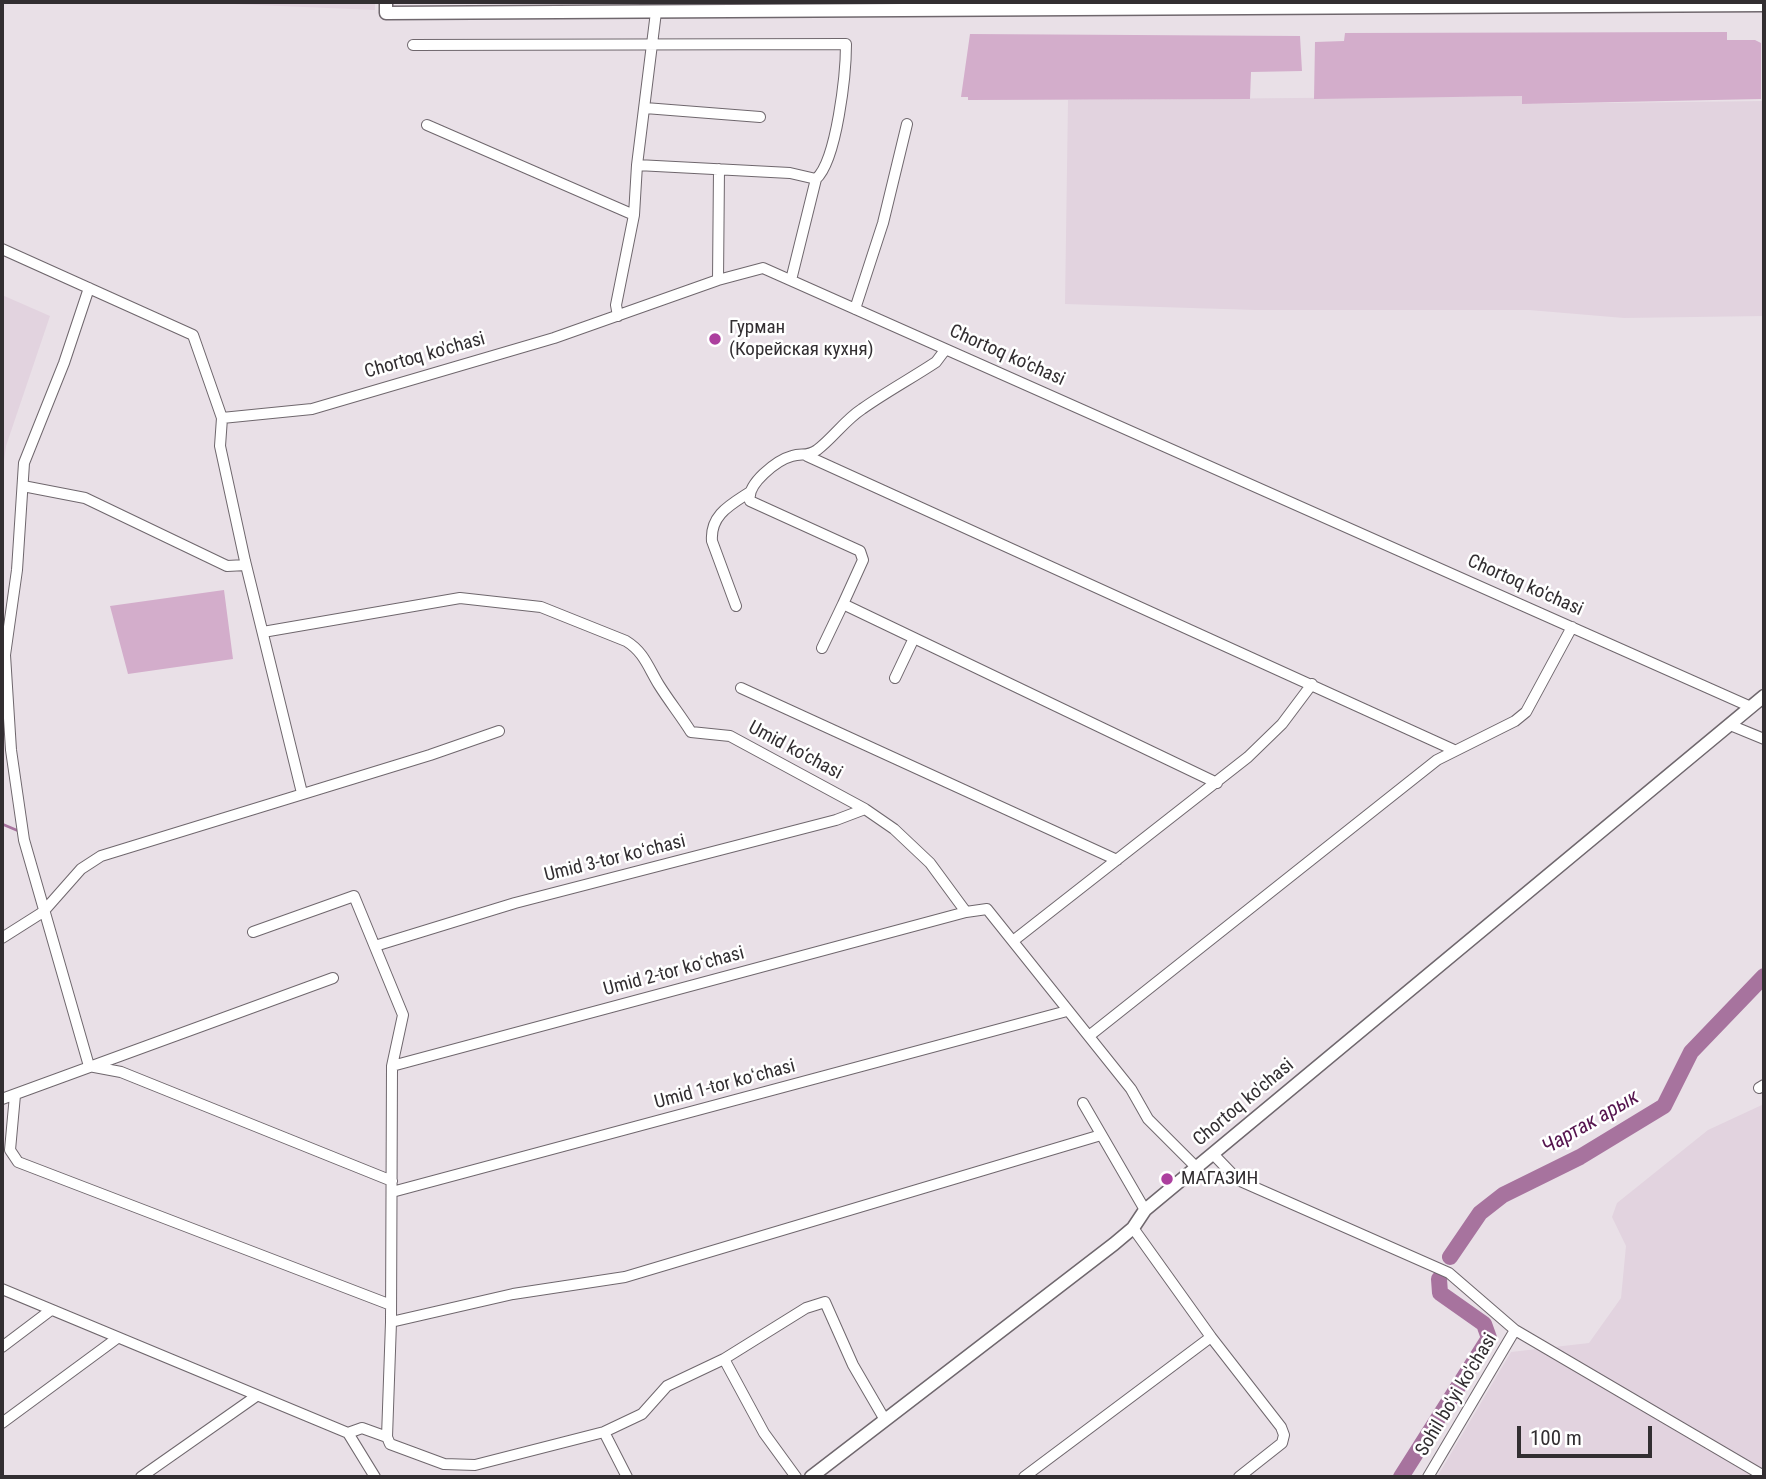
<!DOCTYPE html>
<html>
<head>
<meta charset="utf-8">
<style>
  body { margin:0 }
  #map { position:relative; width:1766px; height:1479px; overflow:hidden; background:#e9e0e7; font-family:"Roboto Condensed",sans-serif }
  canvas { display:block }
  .frame { position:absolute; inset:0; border:4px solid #322e31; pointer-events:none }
  .scale { position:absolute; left:1517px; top:1426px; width:135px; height:32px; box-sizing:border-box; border:4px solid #322e31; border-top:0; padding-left:9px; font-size:21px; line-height:24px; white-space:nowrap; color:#322e31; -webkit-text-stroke:5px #fff; paint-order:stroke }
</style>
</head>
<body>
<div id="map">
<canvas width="1766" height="1479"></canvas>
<div class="frame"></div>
<div class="scale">100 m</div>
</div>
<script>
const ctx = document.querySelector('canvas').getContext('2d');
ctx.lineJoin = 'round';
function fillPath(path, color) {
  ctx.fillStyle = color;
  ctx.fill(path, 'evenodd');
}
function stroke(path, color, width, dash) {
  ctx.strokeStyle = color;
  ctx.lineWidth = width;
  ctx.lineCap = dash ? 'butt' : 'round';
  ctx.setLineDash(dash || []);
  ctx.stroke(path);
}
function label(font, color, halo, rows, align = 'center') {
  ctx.font = font + ' "Roboto Condensed",sans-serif';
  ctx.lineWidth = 5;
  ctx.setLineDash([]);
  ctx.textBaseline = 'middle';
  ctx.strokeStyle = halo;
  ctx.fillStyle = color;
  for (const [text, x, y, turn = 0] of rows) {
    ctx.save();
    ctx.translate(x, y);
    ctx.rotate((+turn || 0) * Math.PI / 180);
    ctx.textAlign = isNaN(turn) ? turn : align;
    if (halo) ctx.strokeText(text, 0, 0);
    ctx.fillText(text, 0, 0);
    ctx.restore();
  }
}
fillPath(new Path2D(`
  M185,2H375V10L186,2Z
  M1523,96V104L1764,101V316L1624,318L1529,310H1255L1065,304L1068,100Z
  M2,295L50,316L6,446L2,476Z
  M1764,1104V1477H1437L1511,1352L1589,1343L1621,1298L1626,1246L1612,1217L1617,1203L1708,1130Z`), '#e2d3df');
fillPath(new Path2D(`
  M1727,32V40H1755L1761,43V99L1522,104V96L1314,99L1315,42L1344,41L1345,33Z
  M970,34L1300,36L1302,71L1251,72L1250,99L968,100V97H961Z
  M224,590L233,659L128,674L110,606Z`), '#d3adcb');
stroke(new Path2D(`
  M2,824L21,832`), '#a7739e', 2.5);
stroke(new Path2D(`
  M1450,1257L1480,1213L1503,1195L1580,1157L1664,1106L1691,1052L1764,976
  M1401,1477L1489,1338L1484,1324L1440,1293L1439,1279`), '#a7739e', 16);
const minor = new Path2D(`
  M413,45L846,44C846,73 837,160 816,179L791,280
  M645,108L760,117
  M427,125L634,215
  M637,165L790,173L816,179
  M2,249L193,335L222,418L220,446L245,561L302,793
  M718,280L719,169
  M89,288L64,363L24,463L17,570L5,655L11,750L24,840L89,1066L121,1072L392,1181
  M855,309L883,223L907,124
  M618,316L616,305L634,215L637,165L656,12
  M945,350L936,362C912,378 886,392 862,409C845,420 833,438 817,450C807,457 802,453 792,456C777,460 746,484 750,501L860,551L863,560L843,604L1217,783
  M222,418L312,409L554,338L718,280L763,268L1751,707
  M807,456L1454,750
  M23,486L85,498L227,566L246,565
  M736,606L712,541C710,515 730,505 750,492
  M263,632L460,598L541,607L626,641C644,652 648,667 659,685C669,701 681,716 691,732L730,736L865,809L894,829L930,863L966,912L987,909L1131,1089L1148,1119L1197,1168
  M822,648L843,604
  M895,678L914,638
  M741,688L1117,860
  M1730,725L1764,739
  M253,932L354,896L403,1015L392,1066L391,1322L387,1437
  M2,938L43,912L81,869L101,856L430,755L499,731
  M1013,941L1248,757L1282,724L1312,684
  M375,946L515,903L836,820L865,809
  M1089,1036L1437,760L1515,721L1526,712L1572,627
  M392,1066L966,912
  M1759,1088L1764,1085
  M15,1095L10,1150L18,1162L391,1305
  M2,1099L333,978
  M1083,1103L1145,1210
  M1213,1154L1238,1180L1449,1273L1515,1330L1764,1476
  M392,1192L1067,1011
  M1133,1228L1211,1337L1281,1427L1284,1435L1282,1443L1239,1477
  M2,1289L348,1433L362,1428L387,1437L390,1444L444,1464L475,1465L604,1432L642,1414L667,1386L724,1359L806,1308L825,1302L853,1365L885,1420
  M391,1322L513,1294L625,1277L1101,1135
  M2,1347L51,1310
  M724,1359L764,1433L796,1477
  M2,1423L116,1339
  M604,1432L627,1477
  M348,1433L375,1477
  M141,1477L255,1397
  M1024,1477L1211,1337
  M1428,1477L1515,1330`);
const tertiary = new Path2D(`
  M386,2V13L1764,5
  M811,1477L1114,1244L1133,1228L1145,1210L1764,696`);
stroke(minor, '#6f676d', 12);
stroke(tertiary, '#6f676d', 15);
stroke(minor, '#fff', 10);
stroke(tertiary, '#fff', 12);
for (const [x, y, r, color] of [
  [715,339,7,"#ac3f9e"],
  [1167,1179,7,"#ac3f9e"]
]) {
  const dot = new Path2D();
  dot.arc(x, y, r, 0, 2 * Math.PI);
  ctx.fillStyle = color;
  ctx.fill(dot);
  stroke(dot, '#fff', 2.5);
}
label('19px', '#322e31', '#fff', [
  ["Гурман",729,328],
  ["(Корейская кухня)",729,350],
  ["МАГАЗИН",1181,1179]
], 'left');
label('19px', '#322e31', '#fff', [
  ["Chortoq ko'chasi",425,356,-16],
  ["Chortoq ko'chasi",1007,356,24],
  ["Chortoq ko'chasi",1525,586,24],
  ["Umid ko‘chasi",795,751,28],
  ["Umid 3-tor koʻchasi",615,859,-14],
  ["Umid 2-tor koʻchasi",674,972,-15],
  ["Umid 1-tor koʻchasi",725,1085,-15],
  ["Chortoq ko'chasi",1244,1103,-40],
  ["Sohil bo'yi ko'chasi",1457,1395,-59]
]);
label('italic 21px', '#55144e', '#fff', [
  ["Чартак арык",1591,1123,-30]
]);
</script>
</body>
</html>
